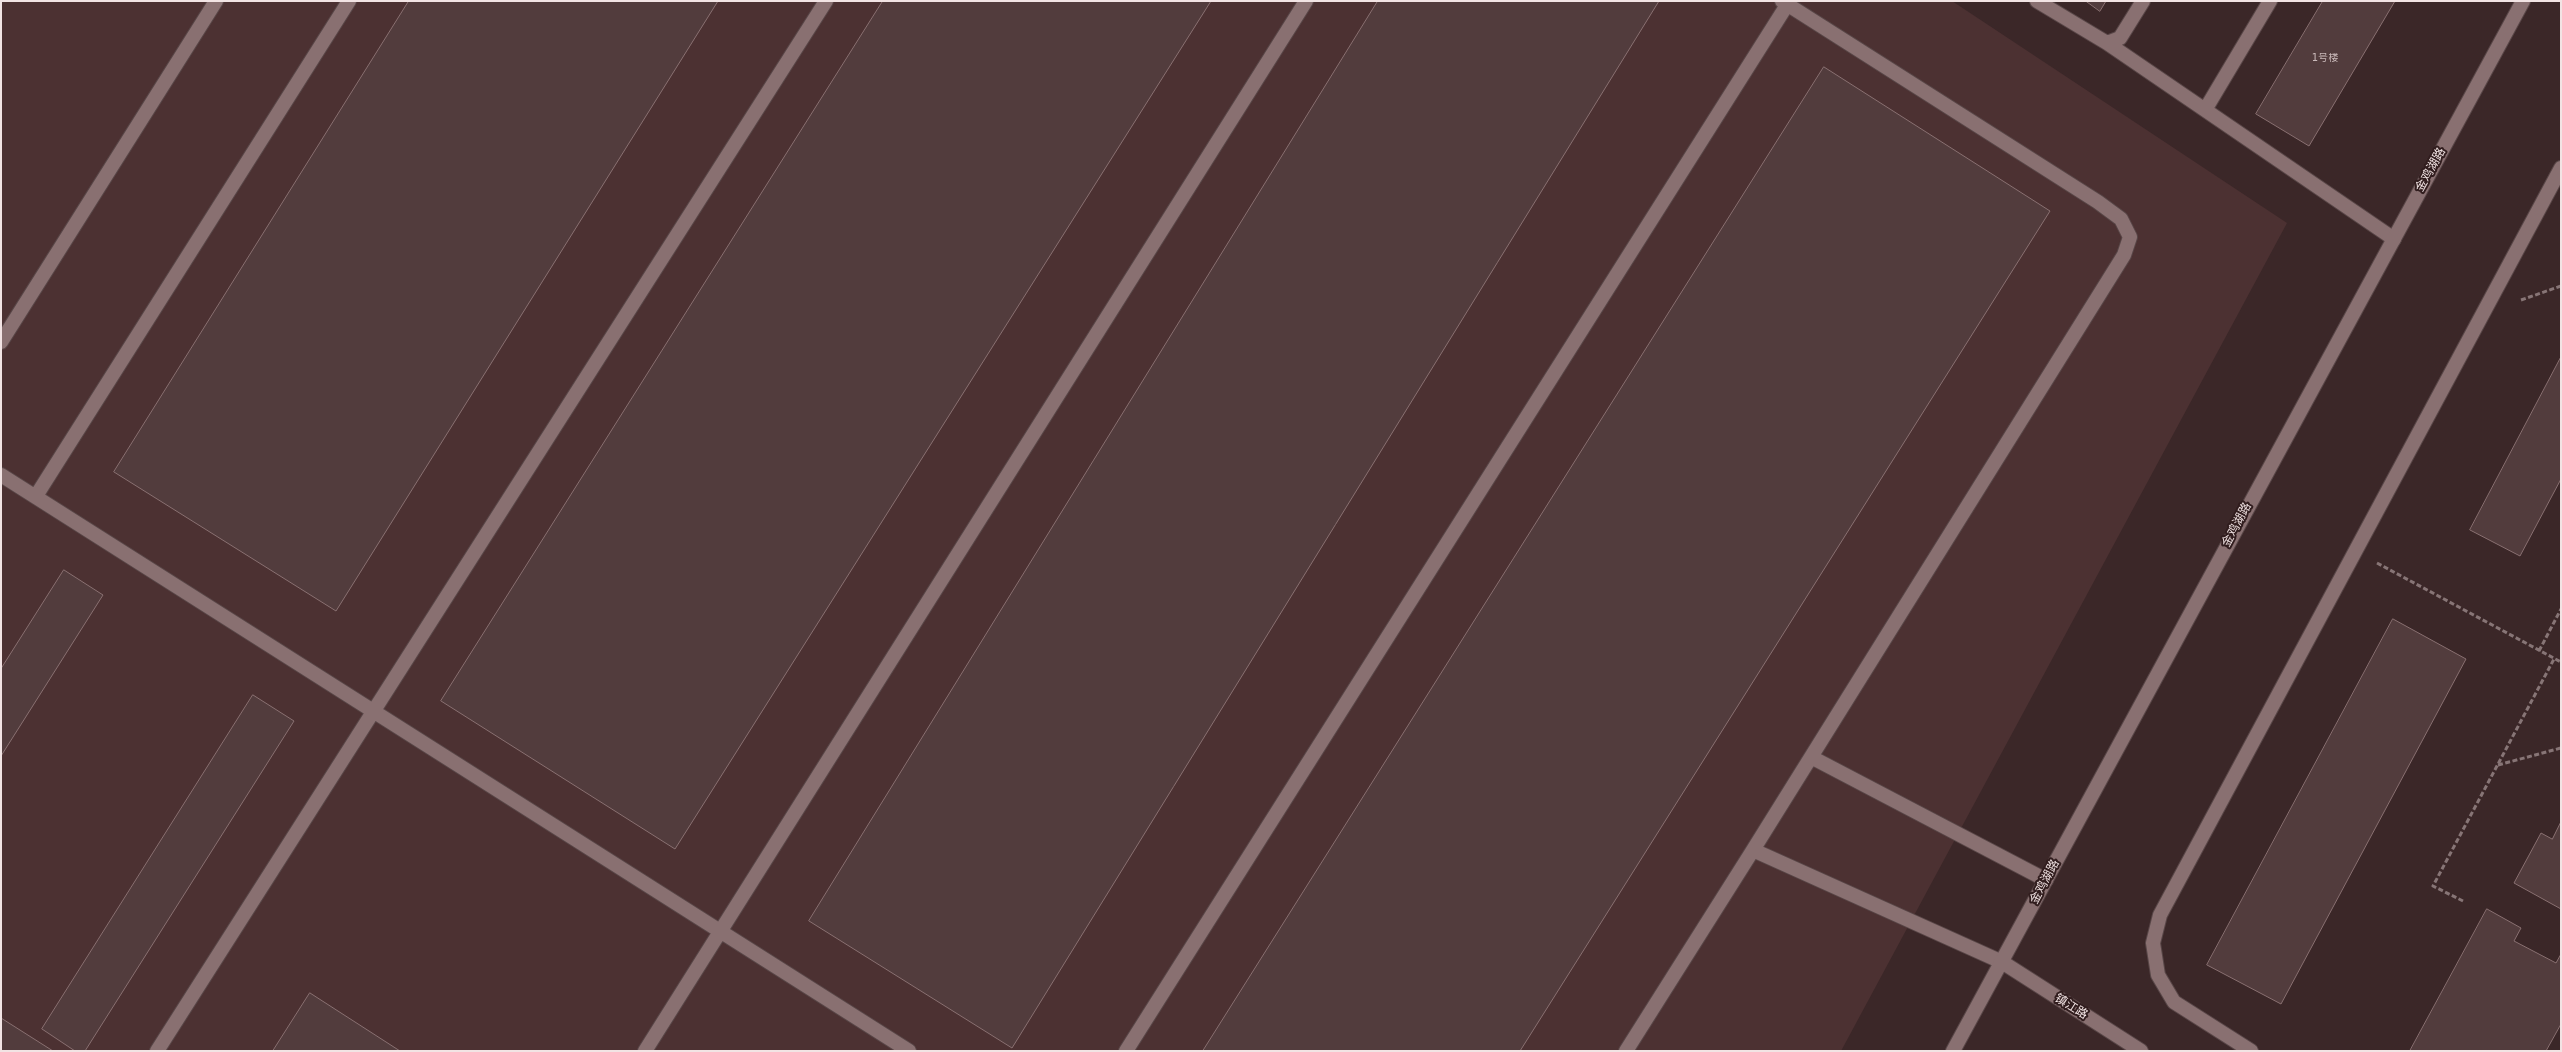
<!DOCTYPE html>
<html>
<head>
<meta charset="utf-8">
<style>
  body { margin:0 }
  #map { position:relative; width:2562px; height:1052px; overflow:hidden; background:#3b2728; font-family:"DejaVu Sans",sans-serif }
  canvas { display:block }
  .frame { position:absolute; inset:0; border:2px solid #f2e4e4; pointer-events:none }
</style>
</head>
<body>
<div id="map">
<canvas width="2562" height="1052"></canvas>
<div class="frame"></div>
</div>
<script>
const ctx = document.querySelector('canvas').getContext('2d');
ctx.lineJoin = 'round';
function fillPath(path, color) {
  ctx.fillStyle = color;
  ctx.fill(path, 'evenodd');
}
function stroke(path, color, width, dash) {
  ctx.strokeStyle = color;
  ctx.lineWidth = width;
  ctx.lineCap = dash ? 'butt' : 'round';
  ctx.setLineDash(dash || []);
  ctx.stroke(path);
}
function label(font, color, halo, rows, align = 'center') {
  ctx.font = font + ' "DejaVu Sans","Noto Sans SC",sans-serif';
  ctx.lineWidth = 4;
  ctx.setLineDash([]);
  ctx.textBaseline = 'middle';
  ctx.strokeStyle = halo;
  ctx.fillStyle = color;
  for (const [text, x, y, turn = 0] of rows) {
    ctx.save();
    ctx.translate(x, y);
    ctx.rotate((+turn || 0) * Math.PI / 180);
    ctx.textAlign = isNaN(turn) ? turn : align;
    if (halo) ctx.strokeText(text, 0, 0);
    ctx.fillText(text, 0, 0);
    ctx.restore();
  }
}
fillPath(new Path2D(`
  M1,1H1952L2287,223L1841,1051H1Z`), '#4c3132');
const building = new Path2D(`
  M409,1H718L336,611L114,472Z
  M883,1H1211L675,849L441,701Z
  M1378,1H1659L1012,1048L809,921Z
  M2086,1H2106L2100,11Z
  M2323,1H2395L2309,146L2256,114Z
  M1824,67L2050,211L1520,1051H1203Z
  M2561,357V479L2520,556L2470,530Z
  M64,570L103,595L1,756V669Z
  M2393,619L2466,659L2281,1004L2207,965Z
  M253,695L294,721L85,1051H75L42,1029Z
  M2561,822V909L2514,883L2541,833L2552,839Z
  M2487,909L2521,928L2514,941L2556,963L2561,954V1024L2546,1051H2410Z
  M310,993L400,1051H273Z
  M1,1018L53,1051H1Z`);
fillPath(building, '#523c3d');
stroke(building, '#897071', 1);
const service = new Path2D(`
  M1782,1L2098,202L2121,219L2130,237L2124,255L1753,850L2002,962
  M2037,1L2107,43L2120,38L2143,1
  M2107,43L2394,239
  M2205,110L2270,1
  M1,342L216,1
  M1,475L909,1051
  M36,496L349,1
  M1811,757L2046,880
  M157,1051L826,1
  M645,1051L1306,1
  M1126,1051L1787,5
  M1626,1051L1753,850
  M2251,1051L2174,1002L2158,975L2153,943L2160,915L2561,168`);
const tertiary = new Path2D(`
  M2002,962L2141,1051
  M1953,1051L2523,1`);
stroke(service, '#584647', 16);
stroke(tertiary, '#584647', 16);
stroke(new Path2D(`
  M2521,300L2561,286
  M2377,563L2561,662
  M2539,651L2561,609
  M2498,765L2561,748
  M2463,901L2433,886L2554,659`), '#877576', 3, [5, 2.5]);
stroke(service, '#897071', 14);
stroke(tertiary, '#897071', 14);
label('10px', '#cababa', null, [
  ["1号楼",2325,58]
]);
label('12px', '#f2e4e4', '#311d1e', [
  ["金鸡湖路",2431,170,-61],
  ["金鸡湖路",2237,525,-62],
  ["金鸡湖路",2045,882,-62],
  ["镇江路",2071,1007,32]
]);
</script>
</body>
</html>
